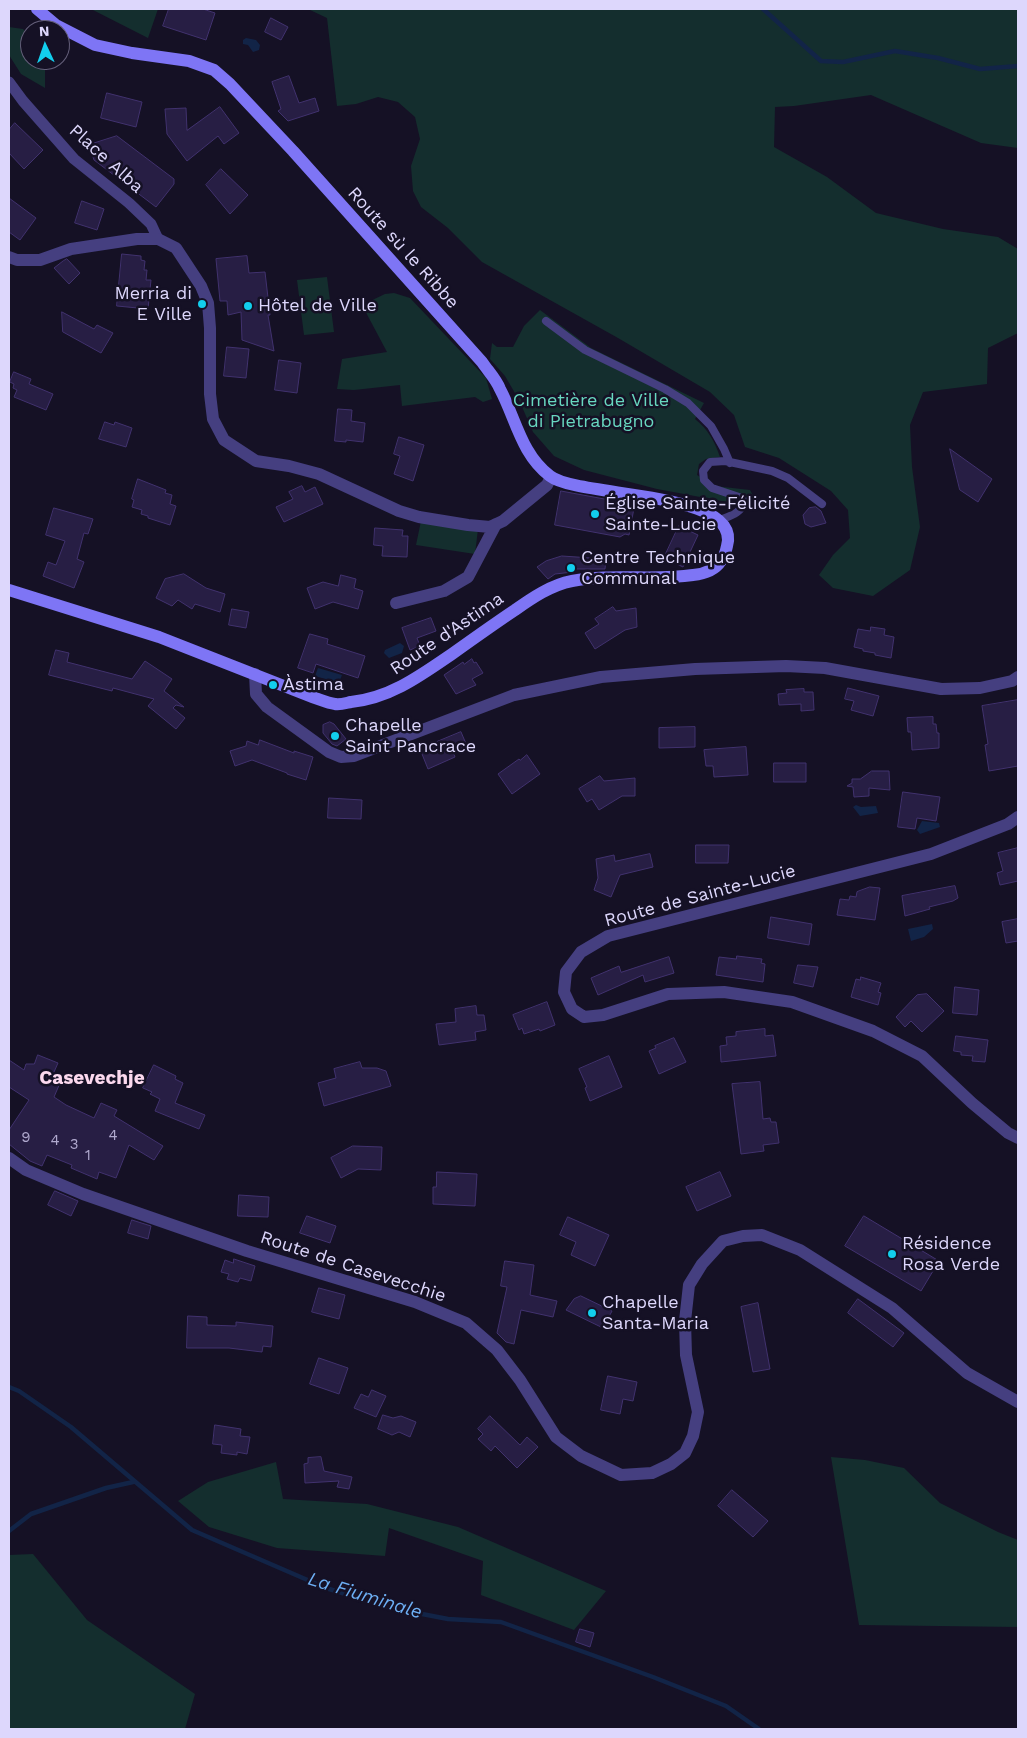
<!DOCTYPE html>
<html>
<head>
<meta charset="utf-8">
<style>
  body { margin:0 }
  #map { position:relative; width:1027px; height:1738px; overflow:hidden; background:#151125; font-family:"Work Sans",sans-serif }
  canvas { display:block }
  .frame { position:absolute; inset:0; border:10px solid #ddd7fc; pointer-events:none }
  .north { position:absolute; left:20px; top:20px; width:50px; height:50px; box-sizing:border-box; background:#151125; border:1px solid #65607b; border-radius:50%; rotate:357deg; font-size:14px; font-weight:700; line-height:20px; text-align:center; color:#ddd7fc }
  .north::after { content:''; display:block; margin:auto; width:18px; height:22px; background:#12ceed; clip-path:polygon(50% 0,100% 100%,50% 72%,0 100%) }
</style>
</head>
<body>
<div id="map">
<canvas width="1027" height="1738"></canvas>
<div class="frame"></div>
<div class="north">N</div>
</div>
<script>
const ctx = document.querySelector('canvas').getContext('2d');
ctx.lineJoin = 'round';
function fillPath(path, color) {
  ctx.fillStyle = color;
  ctx.fill(path, 'evenodd');
}
function stroke(path, color, width, dash) {
  ctx.strokeStyle = color;
  ctx.lineWidth = width;
  ctx.lineCap = dash ? 'butt' : 'round';
  ctx.setLineDash(dash || []);
  ctx.stroke(path);
}
function label(font, color, halo, rows, align = 'center') {
  ctx.font = font + ' "Work Sans",sans-serif';
  ctx.lineWidth = 5;
  ctx.setLineDash([]);
  ctx.textBaseline = 'middle';
  ctx.strokeStyle = halo;
  ctx.fillStyle = color;
  for (const [text, x, y, turn = 0] of rows) {
    ctx.save();
    ctx.translate(x, y);
    ctx.rotate((+turn || 0) * Math.PI / 180);
    ctx.textAlign = isNaN(turn) ? turn : align;
    if (halo) ctx.strokeText(text, 0, 0);
    ctx.fillText(text, 0, 0);
    ctx.restore();
  }
}
fillPath(new Path2D(`
  M91,9H158L148,38Z
  M308,9H1018V148L981,143L871,95L794,106L775,107L774,147L827,177L876,213L943,229L998,237L1018,249V333L988,348L987,384L923,392L910,425L912,467L920,527L910,570L873,596L833,588L819,575L833,555L850,538L848,510L831,491L779,458L745,447L734,415L710,392L618,338L482,262L448,228L421,207L413,191L411,166L420,139L415,117L398,102L378,97L356,104L337,106L327,18Z
  M9,27L23,29L30,37V60H45V88L21,74L9,55Z
  M327,277L334,332L304,335L297,280Z
  M394,293L410,298L486,378L492,399L483,402L475,397L402,406L400,385L354,390L337,389L342,359L387,352L362,305L385,294Z
  M540,310L591,348L704,403L695,419C708,429 715,442 720,457L706,459L699,464L697,475L715,486L750,490L755,499L738,504L657,489L584,470L554,456L533,432L519,400L505,376L490,359L492,343L497,347H513L524,326Z
  M421,521L478,529L475,554L416,545Z
  M831,1457L865,1460L904,1468L940,1503L998,1532L1018,1540V1627L859,1625Z
  M276,1462L283,1499L367,1504L458,1527L606,1591L574,1630L481,1595L483,1561L389,1528L385,1556L277,1548L209,1527L178,1501L208,1482Z
  M33,1554L87,1620L195,1694L185,1729H9V1555Z`), '#142e2e');
fillPath(new Path2D(`
  M246,38L256,40L260,45L259,50L253,52L248,45L243,44V40Z
  M400,643L404,646L402,653L389,658L384,653L385,650Z
  M318,668L342,675L339,683L315,676Z
  M856,805L861,807L876,806L878,813L860,816L853,807Z
  M922,821L939,823L940,827L920,834L917,830Z
  M932,924L933,929L924,937L911,941L908,929Z`), '#122447');
stroke(new Path2D(`
  M763,9L821,61L843,62L895,51L938,58L980,69L1018,66
  M9,1387L19,1391L71,1427L192,1530L326,1588L391,1608L448,1619L501,1622L653,1677L726,1706L759,1729
  M9,1531L31,1514L106,1488L133,1482`), '#122447', 4.5);
const building = new Path2D(`
  M169,9H203L215,13L206,40L163,26Z
  M271,18L288,27L281,40L265,32Z
  M289,76L299,103L315,98L319,111L288,121L278,111L281,109L272,82Z
  M107,93L142,102L136,127L101,118Z
  M220,107L239,133L224,144L218,136L187,161L167,134L165,109L186,108L187,130Z
  M15,123L43,150L24,169L9,153V130Z
  M117,136L174,179V184L156,207L94,160L89,145Z
  M221,169L248,195L230,214L206,185Z
  M9,198L36,218L20,240L9,232Z
  M82,201L104,209L97,230L75,223Z
  M122,254L141,256V260L145,261L144,270H147L146,280H151L148,309L117,306Z
  M247,256L249,273L265,272L270,315H268L274,351L242,340L241,312L228,315L227,301H220L216,259Z
  M67,259L80,273L69,284L54,268L63,261Z
  M62,312L94,329L97,325L113,333L101,353L63,332Z
  M227,347L249,349L246,378L224,376Z
  M279,360L301,363L297,393L275,390Z
  M14,372L31,379L29,384L53,394L46,410L14,397L17,390L13,388L14,384L10,382Z
  M338,409L352,410L351,421L365,423L363,442L346,440V442L335,441Z
  M105,422L114,425L115,422L132,428L126,447L99,439Z
  M399,437L424,445L413,481L394,474L400,456L394,454Z
  M950,449L992,479L978,502L960,490Z
  M138,479L166,490L165,493L172,495L170,504L176,506L170,525L148,518V516L141,514L142,510L132,507L134,500L132,499Z
  M302,486L305,492L315,487L323,504L284,522L276,507L293,499L289,492Z
  M561,491L626,503L630,507L634,508L629,535L625,534L620,537L555,525Z
  M816,507L821,511L826,523L811,527L805,524L803,515L809,508Z
  M54,508L93,519L88,534L84,533L77,559L84,562L74,588L43,576L48,562L56,565L65,541L46,535Z
  M679,526L698,535L683,567L664,558Z
  M375,528L403,530L402,536H408L407,557L382,556L383,546L374,545Z
  M562,556L606,559L605,569H574L573,572L555,574L548,579L537,567L546,561Z
  M184,574L206,588L225,594L220,612L195,604L192,609L178,600L172,606L156,598L165,579Z
  M341,575L356,579L354,588L363,591L358,609L333,602L315,609L307,588L323,582L338,586Z
  M613,607L616,611L636,608L637,627L625,630L595,649L585,633L599,624L595,619Z
  M232,609L249,612L246,628L229,625Z
  M431,618L436,631L417,638L420,646L410,650L402,628Z
  M871,627L885,629L884,635L894,637L891,658L875,655V653L863,651V649L854,647L858,629L870,631Z
  M310,634L328,639L327,644L365,656L358,678L316,664L313,673L298,668Z
  M56,650L69,653L67,662L132,679L145,661L172,679L164,691L184,707L176,705L173,708L185,718L176,729L148,706L154,699L113,688L112,691L49,675Z
  M472,659L474,663L476,662L483,673L472,679L476,685L456,694L444,675L463,662L464,664Z
  M848,688L879,696L873,716L851,710L854,701L845,699Z
  M804,689V692H813L814,710L801,711V704L779,705L778,694L787,693L786,690Z
  M1018,700V766L989,771L985,745L988,744L982,706Z
  M933,717V724H936L937,733H939V748L912,750L911,732H908L907,718Z
  M330,722L334,724L346,739L337,746L332,744L323,733V725Z
  M695,727V747L659,748V728Z
  M461,732L467,746L453,752L455,757L428,769L420,749Z
  M260,740L294,753V751L313,757L306,780L287,774V773L252,760L235,766L230,751L246,746L247,741L258,745Z
  M746,747L748,775L714,777L713,766H706L704,750Z
  M527,755L540,774L512,794L498,774L519,759L520,760Z
  M774,763H806V782H774Z
  M872,771H889L890,790L869,788V796L854,797L853,787L847,786L852,783V779H860Z
  M600,776L604,781L635,778V796H622L599,810L592,799L587,802L579,789Z
  M903,792L940,797L936,821L917,818L915,829L898,827Z
  M329,798L362,800L361,819L328,818Z
  M696,845H729L728,863H696Z
  M1018,848V881L1000,885L997,873L1003,871L998,853Z
  M650,854L653,867L620,875L611,897L594,890L598,878L596,859L614,855L615,861Z
  M955,886L958,898L953,901L929,907L930,909L905,916L902,896Z
  M870,887L880,888L875,920L837,915L840,899L849,900L850,896L856,897L857,892Z
  M771,917L812,924L809,945L768,938Z
  M1018,919V941L1006,943L1002,922Z
  M737,956L762,959L761,963L765,964L763,982L716,975L719,957L736,959Z
  M669,957L674,973L645,982L643,975L598,995L591,978L619,966L621,972Z
  M798,965L818,967L813,987L794,983Z
  M861,977L881,983L878,992L881,993L878,1005L851,997L856,979L860,980Z
  M955,987L979,990L977,1015L953,1013Z
  M927,994L944,1011L922,1032L911,1021L905,1027L896,1017L917,995Z
  M547,1002L555,1025L540,1031L539,1029L524,1034L522,1028L519,1030L513,1015Z
  M476,1006L477,1015H484L486,1030L475,1032L476,1040L439,1045L436,1024L456,1022L455,1009Z
  M765,1029V1036L773,1035L776,1056L721,1062L720,1046L727,1045L726,1037L736,1036V1032Z
  M956,1036L988,1040L985,1062L972,1061L973,1056L961,1055V1052L954,1051Z
  M674,1038L686,1062L659,1074L649,1051L656,1048L655,1046Z
  M38,1055L58,1063L54,1072L63,1076L54,1097L66,1105L94,1118L101,1103L117,1110L114,1116L163,1146L154,1160L129,1145L116,1178L99,1172L97,1179L71,1168L72,1165L47,1155L42,1166L30,1161L9,1144V1130L29,1100L9,1087V1060L24,1070L26,1064H34Z
  M609,1056L622,1087L590,1101L585,1088L587,1087L579,1069Z
  M360,1062L362,1068H377L386,1071L391,1086L324,1106L318,1083L336,1078L334,1069Z
  M154,1065L176,1076L175,1079L183,1083L175,1103L205,1115L199,1129L155,1111L160,1099L150,1094L152,1092L143,1088Z
  M760,1082L763,1119L770,1118L771,1122H776L779,1143L763,1145L764,1151L741,1154L732,1084Z
  M353,1146L382,1147L381,1170L358,1169L341,1178L331,1158Z
  M437,1172L477,1174L475,1206L433,1204V1187H436Z
  M720,1172L731,1196L697,1211L686,1187Z
  M55,1191L78,1201L71,1216L48,1205Z
  M239,1195L269,1197L268,1217L238,1216Z
  M307,1216L336,1226L330,1243L300,1233Z
  M864,1216L939,1261L921,1291L845,1246Z
  M568,1217L609,1235L595,1266L571,1255L576,1242L560,1235Z
  M132,1220L151,1226L148,1239L128,1233Z
  M234,1259L255,1266L251,1281L240,1278L238,1282L227,1279L229,1274L221,1272L225,1260L233,1263Z
  M505,1261L534,1265L530,1295L557,1301L553,1317L521,1310L514,1344L506,1342L497,1333L507,1287L501,1286Z
  M319,1288L345,1295L339,1319L312,1312Z
  M581,1296L612,1311L603,1328L566,1310L574,1299Z
  M858,1299L904,1333L893,1347L848,1313Z
  M758,1303L770,1369L753,1372L741,1307Z
  M188,1316L207,1317V1325L236,1326V1322L273,1326L271,1347L263,1346L262,1352L229,1348H187Z
  M319,1358L348,1368L339,1394L310,1384Z
  M608,1376L637,1382L633,1401L623,1399L620,1414L601,1410Z
  M372,1390L386,1396L376,1417L354,1408L361,1394L368,1397Z
  M383,1415L393,1418L401,1416L416,1422L410,1437L399,1432L392,1435L378,1429Z
  M490,1416L520,1445L527,1437L538,1447L517,1468L495,1446L491,1451L478,1439L483,1434L478,1429Z
  M215,1425L241,1429L240,1436L250,1437L247,1454L237,1452V1455L221,1453L222,1445L213,1444Z
  M321,1457L324,1471L352,1477L349,1489L337,1487L339,1481L305,1483L304,1464L308,1463V1458Z
  M732,1490L768,1521L753,1537L718,1506Z
  M580,1629L594,1633L590,1647L576,1642Z`);
fillPath(building, '#271e44');
stroke(building, '#41326e', 1);
stroke(new Path2D(`
  M546,321L585,350L665,389L688,403L711,426L724,449L730,463
  M720,520C730,516 742,513 744,501L742,498L712,488L704,480L703,471L710,462L725,461L772,471L788,478L822,504`), '#453f80', 8);
stroke(new Path2D(`
  M9,82L23,101L74,159L129,203L151,224L158,239`), '#453f80', 11);
stroke(new Path2D(`
  M9,257L17,260H40L71,249L137,239H158L176,248L201,286L208,303L210,328V394L213,419L224,440L256,461L289,466L319,474L399,511L419,517L468,525L490,527L503,521L547,485L551,477
  M396,603L444,591L468,577L496,524`), '#453f80', 12);
stroke(new Path2D(`
  M255,674L256,694L267,707L329,752L341,757L354,756L514,695L601,677L695,669L786,666L825,668L941,689L980,688L1012,681L1018,677
  M1018,817L1008,824L931,854L608,936L581,952L566,972L564,992L572,1009L584,1017L603,1015L668,994L724,992L792,1002L873,1031L922,1056L972,1103L1008,1133L1018,1138
  M9,1158L26,1170L83,1194L247,1251L415,1302L466,1323L497,1350L520,1380L556,1437L581,1456L621,1475L652,1473L671,1464L685,1453L693,1436L698,1412L686,1355L685,1321L689,1285L702,1264L723,1241L743,1236L762,1235L800,1250L892,1308L967,1373L1018,1402`), '#453f80', 12);
stroke(new Path2D(`
  M9,590L159,637L312,697C319,699 327,703 335,704C340,705 346,703 351,702C390,698 420,676 452,654C473,639 494,624 515,610C532,598 551,585 572,581C612,573 653,581 693,575C704,574 715,570 721,561C725,556 726,551 727,546C743,490 578,498 550,476C521,454 516,419 500,389C496,379 488,371 482,362L293,151L230,84L214,70L189,61L132,53L95,45L56,25L37,9`), '#7e75f5', 12);
for (const [x, y, r, color] of [
  [202,304,5,"#12ceed"],
  [248,306,5,"#12ceed"],
  [595,514,5,"#12ceed"],
  [571,568,5,"#12ceed"],
  [273,685,5,"#12ceed"],
  [335,736,5,"#12ceed"],
  [892,1254,5,"#12ceed"],
  [592,1313,5,"#12ceed"]
]) {
  const dot = new Path2D();
  dot.arc(x, y, r, 0, 2 * Math.PI);
  ctx.fillStyle = color;
  ctx.fill(dot);
  stroke(dot, '#151125', 2);
}
label('15px', '#b0a9ce', null, [
  ["4",113,1136],
  ["9",26,1138],
  ["4",55,1141],
  ["3",74,1145],
  ["1",88,1156]
]);
label('18px', '#ddd7fc', '#151125', [
  ["Place Alba",106,159,42],
  ["Route sù le Ribbe",403,248,48],
  ["Route d'Astima",447,634,-34],
  ["Route de Sainte-Lucie",700,896,-15],
  ["Route de Casevecchie",353,1267,18]
]);
label('18px', '#ddd7fc', '#151125', [
  ["Merria di",192,294,"right"],
  ["E Ville",192,315,"right"],
  ["Hôtel de Ville",258,306],
  ["Église Sainte-Félicité",605,504],
  ["Sainte-Lucie",605,525],
  ["Centre Technique",581,558],
  ["Communal",581,579],
  ["Àstima",283,685],
  ["Chapelle",345,726],
  ["Saint Pancrace",345,747],
  ["Résidence",902,1244],
  ["Rosa Verde",902,1265],
  ["Chapelle",602,1303],
  ["Santa-Maria",602,1324]
], 'left');
label('18px', '#68d7c0', '#151125', [
  ["Cimetière de Ville",591,401],
  ["di Pietrabugno",591,422]
]);
label('bold 19px', '#fcd9ee', '#151125', [
  ["Casevechje",92,1078]
]);
label('italic 19px', '#6daff4', '#151125', [
  ["La Fiuminale",365,1596,17]
]);
</script>
</body>
</html>
